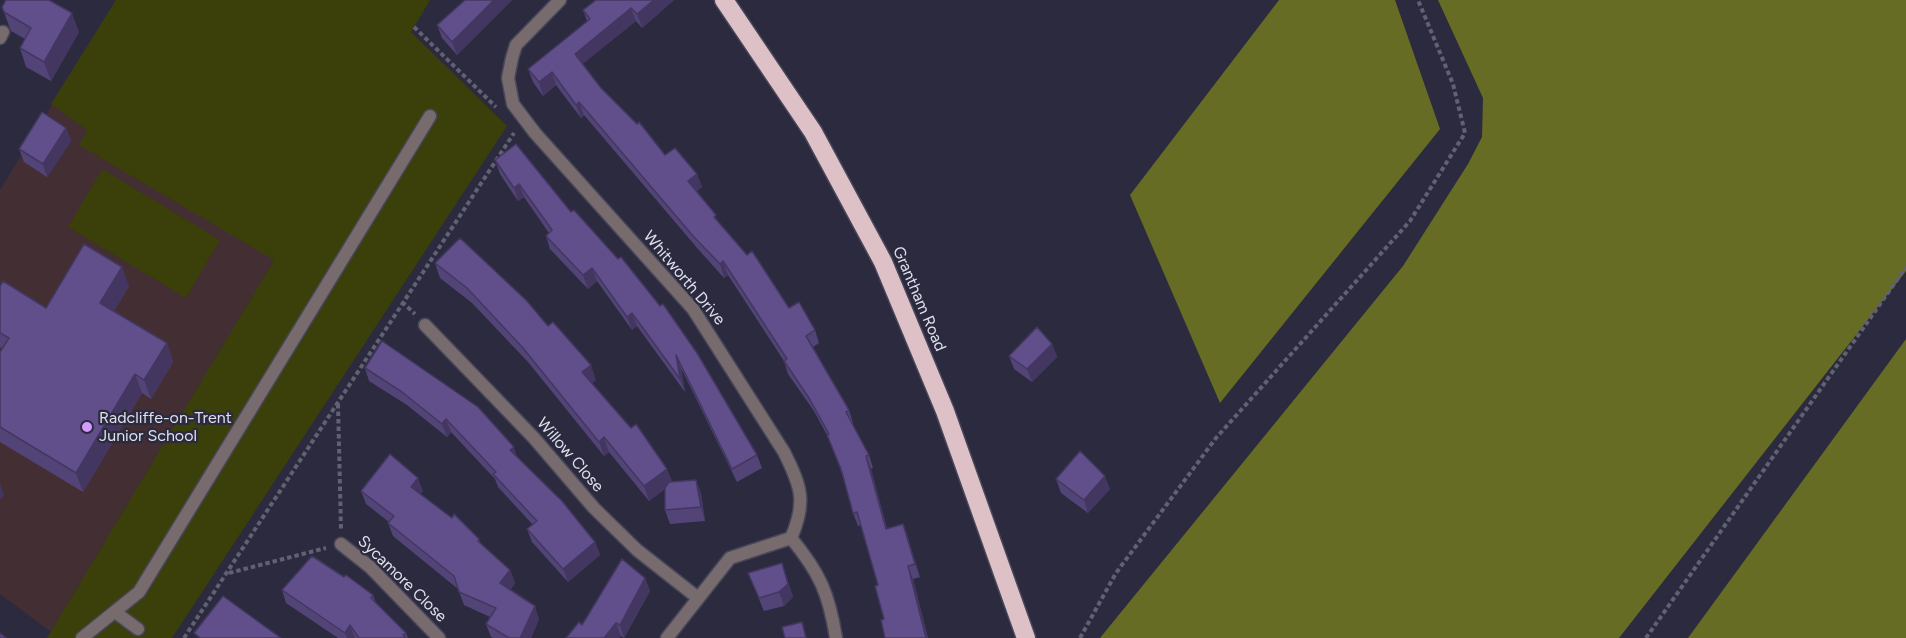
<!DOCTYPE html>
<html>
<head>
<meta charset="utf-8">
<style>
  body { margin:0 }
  canvas { display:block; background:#2b2a3e }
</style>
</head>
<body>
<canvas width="1906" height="638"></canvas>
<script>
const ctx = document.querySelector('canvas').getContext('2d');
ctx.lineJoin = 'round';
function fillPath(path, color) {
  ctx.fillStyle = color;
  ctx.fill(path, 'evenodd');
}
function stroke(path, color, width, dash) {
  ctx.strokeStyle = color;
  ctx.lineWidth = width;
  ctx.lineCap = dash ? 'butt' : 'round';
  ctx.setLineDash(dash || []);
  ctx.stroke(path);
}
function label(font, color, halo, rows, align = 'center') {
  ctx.font = font + ' Figtree,sans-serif';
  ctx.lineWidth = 4.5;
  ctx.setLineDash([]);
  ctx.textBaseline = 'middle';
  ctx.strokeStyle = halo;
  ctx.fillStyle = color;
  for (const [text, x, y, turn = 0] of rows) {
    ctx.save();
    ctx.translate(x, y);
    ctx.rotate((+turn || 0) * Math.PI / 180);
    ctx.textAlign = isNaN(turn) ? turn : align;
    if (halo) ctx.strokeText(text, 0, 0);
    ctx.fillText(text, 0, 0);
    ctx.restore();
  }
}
fillPath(new Path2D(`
  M116,0H430L51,632L0,594V190Z`), '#422e33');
fillPath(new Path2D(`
  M116,0H430L411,32L507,126L172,638H47L274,260L79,145L87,130L51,104Z
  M102,169L220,240L186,298L68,227Z`), '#3b3f09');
fillPath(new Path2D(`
  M1279,0H1395L1440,129L1220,403L1130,195Z
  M1438,0H1906V271L1619,638H1100L1403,266L1468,164L1482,137L1483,98Z
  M1906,339V638H1688Z`), '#676c24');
const lane = new Path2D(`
  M0,38L3,32
  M115,612L138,629
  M82,638L139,592L430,116`);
const street = new Path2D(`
  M560,0L516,45L512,58L508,78L513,104L535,133L693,309L784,452C801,486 807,502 791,538C820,573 829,594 836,638
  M425,325L534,438L594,508L637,550L698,598
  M341,544L370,567L439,638
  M667,638L730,558L791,538`);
const highway = new Path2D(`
  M724,0L813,132L883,262L945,411L1026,638`);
stroke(lane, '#48475a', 15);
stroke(street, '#48475a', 15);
stroke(highway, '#48475a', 21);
stroke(new Path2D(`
  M414,27L496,107
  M402,302L415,314
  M338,404L341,529
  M229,573L326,548
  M184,638L514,133
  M1080,638L1116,573L1216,438L1410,221L1465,133L1453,84L1418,0
  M1646,638L1906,267`), '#616173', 4, [4.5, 3]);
stroke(lane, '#776b6d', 12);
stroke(street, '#776b6d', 12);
stroke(highway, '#dec0c7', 18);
fillPath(new Path2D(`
  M465,0H512L457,55L442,38L437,25Z
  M674,0L642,28L636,21L582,64L601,88L665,155L697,174L702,187L696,191L719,222L789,308L815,330L819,343L813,347L849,410L853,423L852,424L869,455L873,468L871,469L887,529L903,524L920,577L913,579L928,638H885L884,619L878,585L861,525L858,526L853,513L842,474L827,435L814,411L788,374L784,361L728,275L724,278L698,249L584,115L581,118L556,85L543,96L533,82L528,69L587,21L583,10Z
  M2,7L79,32L51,81L26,67L20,48L25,39L11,31Z
  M66,128L71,141L47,177L24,162L19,149Z
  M516,144L757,455L762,468L737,482L681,368L685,392L637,326L632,330L597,281L588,289L550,249L546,236L549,233L524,197L518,201L500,174L495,160Z
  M435,263L548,326L596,380L592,383L672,481L701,493L705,521L670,524L665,510V489L649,501L609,452L604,456L528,362L472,303L440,278Z
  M0,286L46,308L129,286L114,311L167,343L173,362L151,399L142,393L83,492L0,442V352L2,349L0,347Z
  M1052,344L1057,357L1032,382L1014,369L1009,356Z
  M365,368L518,457L595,542L600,555L568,582L532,542L527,529L533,525L498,487L495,479L451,432L447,437L407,405L369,381Z
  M1056,479L1110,489L1088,513L1061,493Z
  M361,491H423L420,494L479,539L481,544L510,570L515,583L510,590L539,619L531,638H493L491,637L486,624L490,617L464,605L458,589L393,536L388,523L389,522L366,504Z
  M782,563L793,597L784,606L764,611L748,573Z
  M344,577L373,595L376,603L406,633L408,638H338L286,603L282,590Z
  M645,578L650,591L624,638L621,636L582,625Z`), '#534477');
fillPath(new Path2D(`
  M494,0H512L457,55L452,42Z
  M654,0H674L642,28L637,14Z
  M631,8L636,21L579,67L575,54Z
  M72,13L79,32L51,81L44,62Z
  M552,72L556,85L543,96L539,82Z
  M579,102L584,115L581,118L576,105Z
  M66,128L71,141L47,177L43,164Z
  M697,174L702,187L693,195L688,181Z
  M519,184L524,197L518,201L514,188Z
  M723,261L728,275L724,278L720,264Z
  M122,267L129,286L107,322L100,303Z
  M592,268L597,281L588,289L583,275Z
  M632,313L637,326L632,330L627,317Z
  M167,343L173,362L151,399L144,380Z
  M1052,344L1057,357L1032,382L1027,369Z
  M676,355L681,368L685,392L680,379Z
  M591,365L596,380L588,387L582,372Z
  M135,374L142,393L83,492L76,473Z
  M446,419L451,432L447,437L442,424Z
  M604,437L609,452L604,456L599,442Z
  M514,447L518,460L510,450Z
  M866,456L871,469L891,542L886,529Z
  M667,469L673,483L649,501L644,486Z
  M1105,476L1110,489L1088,513L1084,500Z
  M418,478L423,491L415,500L411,487Z
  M696,480L701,493L705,521L701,507Z
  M0,484L4,495L0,500Z
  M903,524L908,537L920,577L915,564Z
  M595,542L600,555L568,582L563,569Z
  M782,563L793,597L784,606L779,592Z
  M908,566L913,579L928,638H926Z
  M510,570L515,583L504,596L500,583Z
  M645,578L650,591L624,638L620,625Z
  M535,606L539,619L531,638H520Z
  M616,623L621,636L619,638H604Z
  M350,625L355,638H347L345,633Z`), '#433761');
const building = new Path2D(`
  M6,0H49L72,13L44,62L20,48L31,28L4,12L2,7Z
  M465,0H494L452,42L437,25Z
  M596,0H654L637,14L631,8L575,54L601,88L637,124L639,122L665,155L675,148L697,174L688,181L716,215L714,217L747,255L752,251L789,308L799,302L815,330L806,336L849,410L846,412L869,455L866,456L886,529L903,524L915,564L908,566L926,638H885L881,620L884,619L875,586L878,585L857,512L853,513L841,469L827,435L829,434L809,398L784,361L787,359L723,261L720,264L693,236L579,102L576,105L552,72L539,82L528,69L590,19L583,10Z
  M42,112L66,128L43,164L19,149Z
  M516,144L571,212L574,210L618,259L621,257L660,306L663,304L697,353L757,455L732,469L676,355L680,379L632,313L627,317L592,268L583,275L546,236L552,230L519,184L514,188L495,160Z
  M460,238L526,300L548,326L553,322L591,365L582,372L631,428L636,424L667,469L644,486L604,437L599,442L523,348L467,288L435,263Z
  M84,244L122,267L100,303L167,343L144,380L135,374L76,473L0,427V352L9,338L0,333V286L3,281L46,308Z
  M1037,327L1052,344L1027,369L1009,356Z
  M382,341L478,407L514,447L510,450L562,501L595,542L563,569L527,529L537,521L493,474L496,472L446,419L442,424L402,392L365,368Z
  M1080,451L1105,476L1084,500L1056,479Z
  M390,454L418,478L411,487L452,518L454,514L479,539L478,541L510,570L500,583L535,606L520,638H509L486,624L496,608L459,592L454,576L388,523L394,516L361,491Z
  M696,480L701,507L665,510V488L669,482Z
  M312,556L344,577L346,575L373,595L371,598L406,633L403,635L406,638H359L350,625L345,633L282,590Z
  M622,559L645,578L620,625L616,623L604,638H566L579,622L582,625Z
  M782,563L788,584L779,592L759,598L748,573Z
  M223,596L281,638H200L194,633Z
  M802,622L806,638H785L782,627Z
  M0,633L6,638H0Z`);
fillPath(building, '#604f8a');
stroke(building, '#433761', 1.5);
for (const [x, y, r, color] of [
  [87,427,6,"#d39cfc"]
]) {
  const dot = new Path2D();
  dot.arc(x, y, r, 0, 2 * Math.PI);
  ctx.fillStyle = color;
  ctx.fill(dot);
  stroke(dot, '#2b2a3e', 2);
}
label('16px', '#dfe0ed', '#2b2a3e', [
  ["Whitworth Drive",684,278,50],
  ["Grantham Road",919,299,67],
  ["Willow Close",570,455,49],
  ["Sycamore Close",402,579,44]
]);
label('16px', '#dfe0ed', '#2b2a3e', [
  ["Radcliffe-on-Trent",99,418],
  ["Junior School",99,436]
], 'left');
</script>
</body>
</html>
